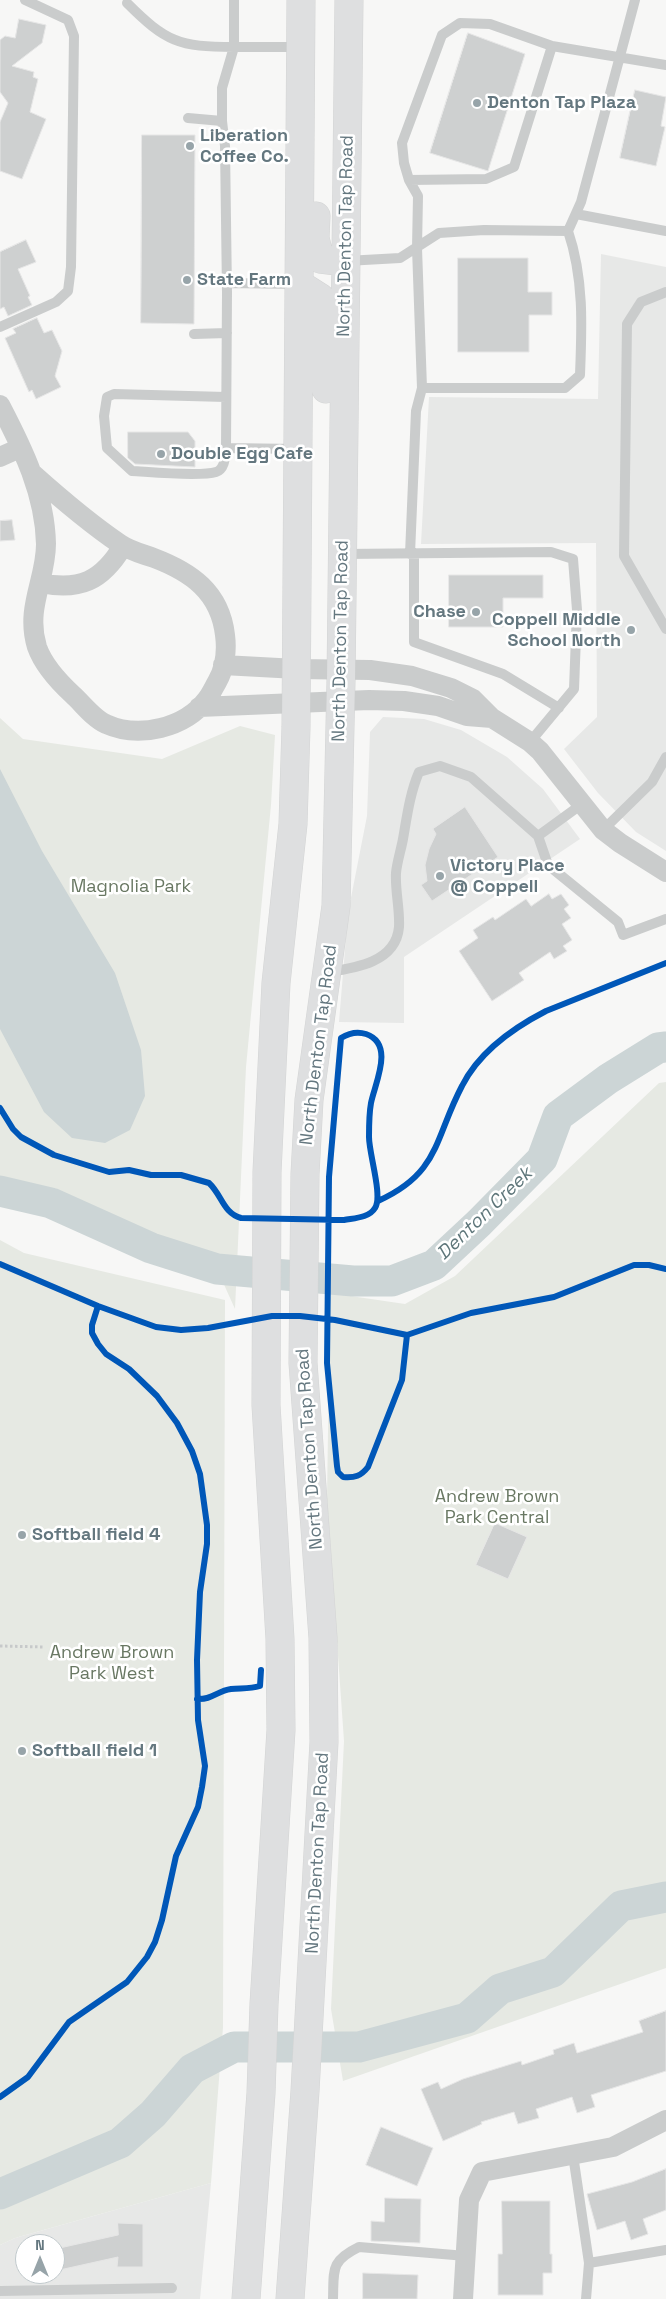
<!DOCTYPE html>
<html>
<head>
<meta charset="utf-8">
<style>
  body { margin:0 }
  #map { position:relative; width:666px; height:2299px; overflow:hidden; background:#f7f7f6; font-family:"Space Grotesk",sans-serif }
  canvas { display:block }
  .north { position:absolute; left:15px; top:2234px; width:50px; height:50px; box-sizing:border-box; background:#fff; border:1px solid #c1c9cc; border-radius:50%; rotate:0deg; font-size:14px; font-weight:700; line-height:20px; text-align:center; color:#64777f }
  .north::after { content:''; display:block; margin:auto; width:18px; height:22px; background:#97a4a9; clip-path:polygon(50% 0,100% 100%,50% 72%,0 100%) }
</style>
</head>
<body>
<div id="map">
<canvas width="666" height="2299"></canvas>
<div class="north">N</div>
</div>
<script>
const ctx = document.querySelector('canvas').getContext('2d');
ctx.lineJoin = 'round';
function fillPath(path, color) {
  ctx.fillStyle = color;
  ctx.fill(path, 'evenodd');
}
function stroke(path, color, width, dash) {
  ctx.strokeStyle = color;
  ctx.lineWidth = width;
  ctx.lineCap = dash ? 'butt' : 'round';
  ctx.setLineDash(dash || []);
  ctx.stroke(path);
}
function label(font, color, halo, rows, align = 'center') {
  ctx.font = font + ' "Space Grotesk",sans-serif';
  ctx.lineWidth = 5;
  ctx.setLineDash([]);
  ctx.textBaseline = 'middle';
  ctx.strokeStyle = halo;
  ctx.fillStyle = color;
  for (const [text, x, y, turn = 0] of rows) {
    ctx.save();
    ctx.translate(x, y);
    ctx.rotate((+turn || 0) * Math.PI / 180);
    ctx.textAlign = isNaN(turn) ? turn : align;
    if (halo) ctx.strokeText(text, 0, 0);
    ctx.fillText(text, 0, 0);
    ctx.restore();
  }
}
fillPath(new Path2D(`
  M601,254L666,267V851L636,832L598,793L564,749L597,717L596,543L421,544L429,397L598,399Z
  M383,717L424,719L461,730L507,757L543,789L580,839L404,957V1023L339,1022L348,913L367,816L370,732Z
  M211,2183L200,2299H0V2245L15,2238ZM25,2244H55V2274H25Z`), '#e7e8e7');
fillPath(new Path2D(`
  M0,718L23,739L162,759L240,726L275,735L271,805L246,1067L235,1309L217,1269L151,1248L51,1203L0,1191Z
  M666,1082V1968L343,2081L331,2009L344,1741L327,1499L330,1293L405,1304L455,1276L659,1083Z
  M0,1240L24,1253L225,1300L223,2027L211,2183L15,2238L0,2245Z`), '#e6e9e3');
fillPath(new Path2D(`
  M0,769L42,851L115,973L141,1050L145,1096L130,1130L105,1143L72,1138L44,1112L0,1029Z`), '#ccd5d6');
stroke(new Path2D(`
  M0,1191L51,1203L151,1248L217,1269L353,1281H392L434,1265L479,1223L542,1159L558,1116L608,1079L658,1048L666,1047
  M0,2194L120,2143L153,2114L192,2069L234,2047H359L467,2018L500,1989L553,1972L621,1906L666,1897`), '#ccd5d6', 31);
const building = new Path2D(`
  M19,19L46,25L42,43L12,66L34,72L33,77L38,79L30,112L46,119L22,179L0,171V122L8,103L0,92V40L5,36L15,38Z
  M468,33L525,54L488,171L430,153Z
  M635,90L666,97L661,126L665,127L656,166L620,158Z
  M142,135H195L194,324L141,323Z
  M26,240L36,262L18,269L30,296L28,297L32,305L8,316L4,307L0,309V252Z
  M458,258H528V292H552V315H529V352H458Z
  M37,318L44,333L52,330L62,351L55,376L61,387L36,399L32,390L29,392L5,338L16,333L13,329Z
  M128,432H188L195,441V467L135,464L128,458Z
  M12,520L15,540L0,541V521Z
  M449,575H543V598H503V627H449Z
  M465,807L498,857L432,901L421,885L427,881L425,865L429,849L436,834L433,829Z
  M549,894L552,899L561,894L569,905L564,909L571,918L562,924L572,940L563,946L567,951L554,959L550,952L519,973L524,980L492,1001L459,951L478,938L473,930L493,917L495,920L526,899L531,906Z
  M495,1523L527,1537L508,1579L476,1565Z
  M666,2011V2071L591,2095L595,2107L577,2113L572,2097L536,2109L539,2118L518,2124L514,2112L481,2122L482,2124L443,2141L421,2089L438,2082L441,2089L463,2079L521,2061L522,2065L554,2054L553,2050L574,2043L577,2053L643,2032L639,2021Z
  M381,2127L433,2148L417,2186L366,2165Z
  M666,2169V2210L643,2219L648,2234L631,2240L625,2221L597,2230L587,2194L632,2182Z
  M385,2198L421,2199L420,2243L371,2241V2221L384,2222Z
  M502,2201H550V2254H552V2273H543V2295H498V2254H502Z
  M118,2223L143,2224V2267H117L118,2257L55,2271V2249L118,2235Z
  M363,2273L418,2275L417,2299H363Z`);
fillPath(building, '#ced0d0');
stroke(building, '#e6e6e6', 1);
const primary = new Path2D(`
  M316,216L315,238L320,259L345,262
  M299,284L321,298L325,309L326,389
  M246,2299L261,2093L264,2004L281,1730L280,1639L266,1405L267,1172L276,983L293,824L296,727L301,0
  M290,2299L305,2091L324,1742L323,1638L303,1363L305,1174L309,1100L336,906L341,681L349,0`);
stroke(primary, '#d3d4d4', 29);
stroke(new Path2D(`
  M0,1646L45,1647`), '#c7c9ca', 3, [2.5, 2.5]);
stroke(new Path2D(`
  M127,3C166,42 179,47 234,47V0
  M188,118L222,121
  M409,180L486,179L514,167L552,46
  M576,214L666,231
  M346,261L400,258L439,233L484,230L568,231
  M227,283L298,284
  M666,292L641,302L627,324L624,556L666,629
  M0,327L56,302L68,291L71,267L74,36L68,20L25,0
  M194,334L227,333
  M422,388H565L580,375C582,326 584,278 568,231L581,202L635,0
  M226,397L114,394L107,397L104,416L107,448L132,471C150,472 200,477 216,472C225,469 225,457 226,448
  M297,449L226,448L227,293L225,146L222,121V88L234,47H299
  M414,553V642L503,674L559,708
  M343,554L551,552L573,559L577,610L574,689L530,742
  M410,554L416,411L422,388L417,248L418,196L409,180L404,163L402,143L442,35L460,23L490,24L552,46L666,65
  M603,830L652,782L666,757
  M538,836L582,804
  M328,972C356,968 396,962 399,927C400,909 395,891 396,873C397,862 401,850 403,839C407,816 410,793 419,772L440,766L471,777L538,836L548,865L618,922L623,935L666,919
  M573,2155L589,2263L586,2299
  M589,2263L666,2250
  M0,2291L172,2288
  M333,2299C334,2270 330,2261 359,2247L466,2256`), '#cacccc', 10);
stroke(new Path2D(`
  M0,405C23,449 45,494 46,544C46,580 25,608 37,647C43,664 60,683 73,695C82,703 94,719 106,724C139,739 185,728 207,699C211,694 214,687 217,682C225,668 227,650 225,635C220,592 191,572 154,558C143,554 130,551 120,544C89,523 61,499 33,474
  M0,457L20,448
  M40,583C80,591 102,581 123,546
  M223,665L297,669L370,670L412,676L451,688L473,699L492,718L530,742L540,751L603,830L620,843L666,872
  M199,707L369,700L404,701L438,706L467,716L492,718
  M463,2299L469,2200L482,2172L613,2147L666,2120`), '#cacccc', 20);
stroke(primary, '#dedfe0', 28);
stroke(new Path2D(`
  M0,1108L13,1129L21,1137L54,1155L109,1172L129,1170L151,1175H181L209,1183C222,1195 223,1213 241,1218L344,1220C354,1218 369,1218 375,1208C383,1196 369,1154 369,1137C369,1126 369,1114 371,1103C375,1083 395,1044 366,1034C357,1031 349,1033 341,1038L329,1177L327,1363L337,1466L338,1472L343,1477C355,1478 361,1476 368,1467L402,1380L407,1335
  M378,1201C440,1173 434,1139 462,1086C479,1052 513,1028 546,1011L666,963
  M0,1264L98,1306L156,1327L181,1330L208,1328L272,1316H300L335,1320L407,1335L471,1313L554,1297L634,1265H649L666,1269
  M197,1699C212,1700 217,1691 231,1689C241,1688 250,1689 260,1686L261,1670
  M0,2097L28,2077L69,2022L127,1982L147,1957L155,1942L162,1920L176,1856L198,1807L202,1787L205,1766L198,1720L197,1660L200,1592L207,1544V1525L200,1474L192,1451L177,1423L157,1396L129,1369L106,1354L98,1344L92,1333V1325L98,1306`), '#0057b8', 6);
for (const [x, y, r, color] of [
  [477,103,5,"#97a4a9"],
  [190,146,5,"#97a4a9"],
  [187,280,5,"#97a4a9"],
  [161,454,5,"#97a4a9"],
  [476,612,5,"#97a4a9"],
  [631,630,5,"#97a4a9"],
  [440,876,5,"#97a4a9"],
  [22,1535,5,"#97a4a9"],
  [22,1751,5,"#97a4a9"]
]) {
  const dot = new Path2D();
  dot.arc(x, y, r, 0, 2 * Math.PI);
  ctx.fillStyle = color;
  ctx.fill(dot);
  stroke(dot, '#fff', 2);
}
label('bold 18px', '#64777f', '#fff', [
  ["Denton Tap Plaza",487,103],
  ["Liberation",200,136],
  ["Coffee Co.",200,157],
  ["State Farm",197,280],
  ["Double Egg Cafe",171,454],
  ["Chase",466,612,"right"],
  ["Coppell Middle",621,620,"right"],
  ["School North",621,641,"right"],
  ["Victory Place",450,866],
  ["@ Coppell",450,887],
  ["Softball field 4",32,1535],
  ["Softball field 1",32,1751]
], 'left');
label('18px', '#64777f', '#fff', [
  ["North Denton Tap Road",346,236,-89],
  ["North Denton Tap Road",341,641,-89],
  ["North Denton Tap Road",319,1045,-83],
  ["North Denton Tap Road",310,1449,-94],
  ["North Denton Tap Road",318,1853,-87]
]);
label('18px', '#697863', '#fff', [
  ["Magnolia Park",131,887],
  ["Andrew Brown",497,1497],
  ["Park Central",497,1518],
  ["Andrew Brown",112,1653],
  ["Park West",112,1674]
]);
label('italic 19px', '#5e767a', '#fff', [
  ["Denton Creek",485,1214,-44]
]);
</script>
</body>
</html>
